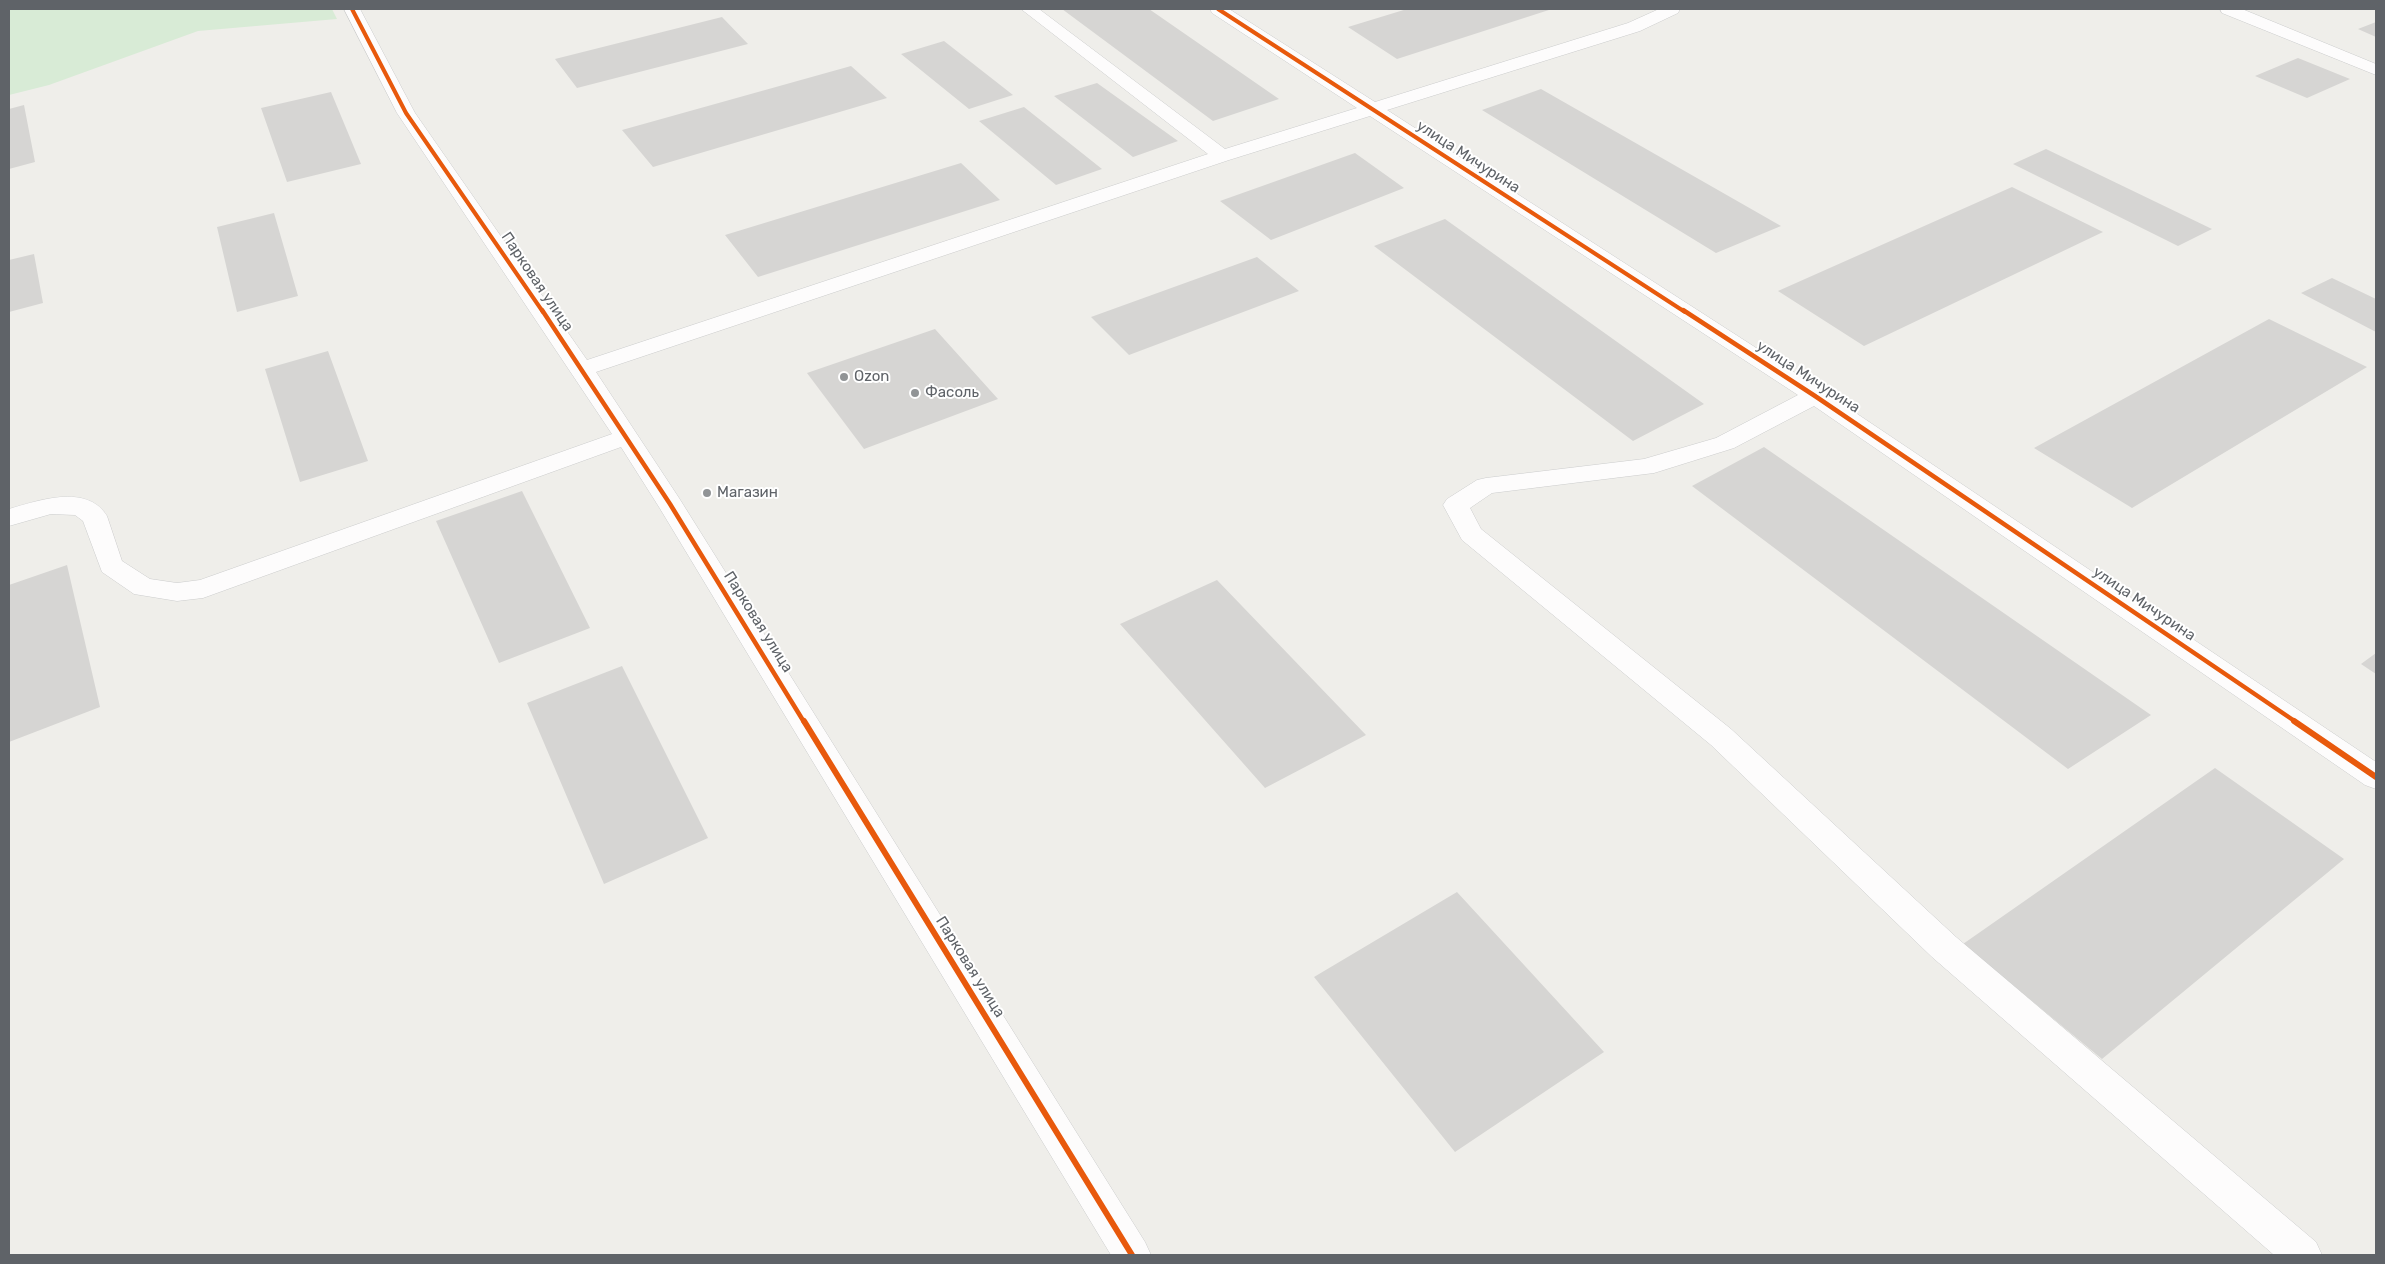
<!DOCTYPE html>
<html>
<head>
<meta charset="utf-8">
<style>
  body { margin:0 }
  #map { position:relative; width:2385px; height:1264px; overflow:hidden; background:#efeeea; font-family:Rubik,sans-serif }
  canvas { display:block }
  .frame { position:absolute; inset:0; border:10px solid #5f6368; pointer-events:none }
</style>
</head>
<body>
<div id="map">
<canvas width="2385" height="1264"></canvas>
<div class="frame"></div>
</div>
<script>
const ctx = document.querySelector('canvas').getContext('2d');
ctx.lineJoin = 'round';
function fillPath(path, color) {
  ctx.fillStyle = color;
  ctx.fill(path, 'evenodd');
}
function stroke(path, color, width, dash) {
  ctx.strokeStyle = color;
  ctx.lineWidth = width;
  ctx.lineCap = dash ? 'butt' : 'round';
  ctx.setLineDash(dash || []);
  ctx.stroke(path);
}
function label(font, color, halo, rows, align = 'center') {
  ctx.font = font + ' Rubik,sans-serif';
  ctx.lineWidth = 4;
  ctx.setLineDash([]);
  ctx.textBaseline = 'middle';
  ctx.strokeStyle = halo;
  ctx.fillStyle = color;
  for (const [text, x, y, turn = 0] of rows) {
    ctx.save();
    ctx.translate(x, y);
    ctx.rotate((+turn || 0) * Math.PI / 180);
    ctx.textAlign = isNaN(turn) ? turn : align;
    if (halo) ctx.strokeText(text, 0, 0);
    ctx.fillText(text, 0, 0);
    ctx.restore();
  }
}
fillPath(new Path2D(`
  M9,9H332L337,19L198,31L49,85L9,95Z`), '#d8ebd6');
fillPath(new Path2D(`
  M1062,9H1149L1279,99L1213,121Z
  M1407,9H1552L1397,59L1348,27Z
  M722,17L748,44L577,88L555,59Z
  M2376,22V37L2358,29Z
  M944,41L1013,95L969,109L901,54Z
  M2298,58L2350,79L2307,98L2255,76Z
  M851,66L887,98L653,167L622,130Z
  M1097,83L1178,141L1133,157L1054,96Z
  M1541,89L1781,226L1716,253L1482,110Z
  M331,92L361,164L287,182L261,108Z
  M24,105L35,162L9,169V109Z
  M1024,107L1102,169L1056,185L979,121Z
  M2046,149L2212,229L2178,246L2013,164Z
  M1355,153L1404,188L1271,240L1220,201Z
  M961,163L1000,200L758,277L725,235Z
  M2012,187L2103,232L1864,346L1778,291Z
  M274,213L298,296L237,312L217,227Z
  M1445,219L1704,404L1633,441L1374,246Z
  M34,254L43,303L9,312V260Z
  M1257,257L1299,291L1129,355L1091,317Z
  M2332,278L2376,299V332L2301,293Z
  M2269,319L2367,367L2132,508L2034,448Z
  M935,329L998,399L864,449L807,373Z
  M328,351L368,461L300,482L265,369Z
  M1764,447L2151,715L2068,769L1692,486Z
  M522,491L590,628L499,663L436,521Z
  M67,565L100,707L9,742V585Z
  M1217,580L1366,735L1265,788L1120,624Z
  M2376,653V674L2361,664Z
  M622,666L708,838L604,884L527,703Z
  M2215,768L2344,859L2102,1059L1963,944Z
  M1457,892L1604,1052L1455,1152L1314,977Z`), '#d6d5d3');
const minor = new Path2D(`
  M344,9H360L415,113L587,360L1208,154L1021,9H1039L1225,149L1357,108L1212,13L1210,9H1229L1375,102L1628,23L1659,9H1680L1678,13L1640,31L1387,110L1823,391L2376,762V789L2365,785L1814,406L1734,448L1654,473L1492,493L1470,508L1481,529L1731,729L1956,937L2316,1242L2322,1255H2274L1932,957L1711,745L1462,540L1443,505L1447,499L1477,480L1486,478L1644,459L1716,438L1798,395L1370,116L1229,160L596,372L679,498L1145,1242L1151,1255H1111L659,507L621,447L203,598L177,601L134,594L102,572L83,521L75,515L51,514L9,526V509C37,501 87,483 107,516L122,561L150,579L177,583L200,580L612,434L397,113Z
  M2220,9H2242L2376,64V75L2222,13Z`);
stroke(minor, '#cbcccc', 1);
fillPath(minor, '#fdfcfc');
stroke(new Path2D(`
  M352,9L406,113L543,312
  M1218,9L1685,312`), '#e8590c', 4);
stroke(new Path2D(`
  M542,310L670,504L804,722
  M1683,310L1815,396L2296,722`), '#e8590c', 4.5);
stroke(new Path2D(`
  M804,721L1132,1255
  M2294,721L2376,777`), '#e8590c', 6);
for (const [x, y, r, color] of [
  [844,377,5,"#919496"],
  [915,393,5,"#919496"],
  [707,493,5,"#919496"]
]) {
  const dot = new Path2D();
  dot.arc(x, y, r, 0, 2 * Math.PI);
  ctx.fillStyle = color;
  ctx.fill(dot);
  stroke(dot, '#fff', 2);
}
label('15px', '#5f6368', '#fff', [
  ["улица Мичурина",1468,157,33],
  ["Парковая улица",537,282,56],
  ["улица Мичурина",1808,377,33],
  ["улица Мичурина",2144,604,34],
  ["Парковая улица",758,622,58],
  ["Парковая улица",970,967,58]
]);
label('15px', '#5f6368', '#fff', [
  ["Ozon",854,377],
  ["Фасоль",925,393],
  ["Магазин",717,493]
], 'left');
</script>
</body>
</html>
